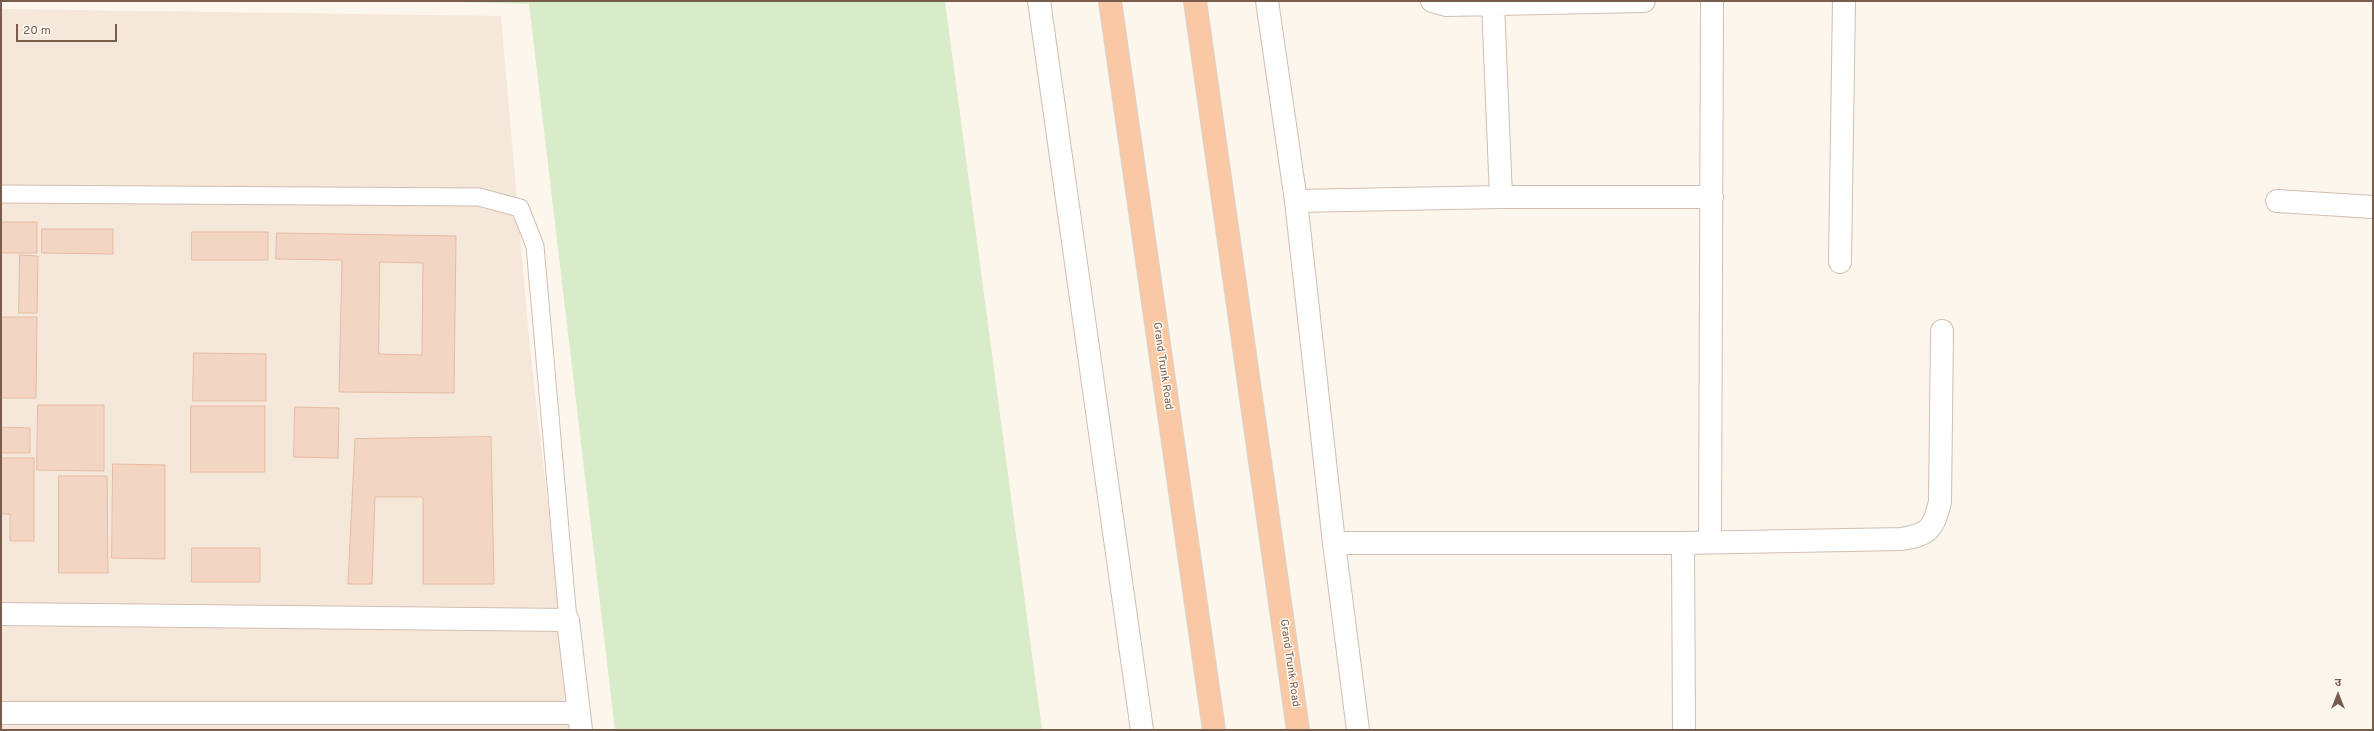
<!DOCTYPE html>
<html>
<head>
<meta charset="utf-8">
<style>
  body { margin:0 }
  #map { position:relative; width:2374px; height:731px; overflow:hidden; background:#fdf6ec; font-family:Overpass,"Noto Sans Devanagari",sans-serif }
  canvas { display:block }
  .frame { position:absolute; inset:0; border:2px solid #7a5c4d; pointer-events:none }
  .north { position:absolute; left:2318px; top:675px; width:40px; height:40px; -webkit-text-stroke:3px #fffaf3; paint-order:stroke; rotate:0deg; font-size:11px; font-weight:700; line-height:16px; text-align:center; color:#7a5c4d }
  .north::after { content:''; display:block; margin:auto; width:14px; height:18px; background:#7a5c4d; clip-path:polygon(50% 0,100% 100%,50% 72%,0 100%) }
  .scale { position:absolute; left:16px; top:24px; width:101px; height:18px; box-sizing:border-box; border:2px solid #7a5c4d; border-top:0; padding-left:5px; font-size:12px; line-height:14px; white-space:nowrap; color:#7a5c4d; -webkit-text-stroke:3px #fffaf3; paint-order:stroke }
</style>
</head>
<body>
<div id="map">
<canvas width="2374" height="731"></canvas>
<div class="frame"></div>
<div class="north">उ</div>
<div class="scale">20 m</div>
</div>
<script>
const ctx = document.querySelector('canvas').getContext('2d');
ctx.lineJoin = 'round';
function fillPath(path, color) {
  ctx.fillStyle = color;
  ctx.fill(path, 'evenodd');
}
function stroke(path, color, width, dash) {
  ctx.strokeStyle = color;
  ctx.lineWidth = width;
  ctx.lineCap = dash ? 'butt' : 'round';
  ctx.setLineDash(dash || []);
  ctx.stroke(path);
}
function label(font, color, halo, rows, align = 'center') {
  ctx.font = font + ' Overpass,sans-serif';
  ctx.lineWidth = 3;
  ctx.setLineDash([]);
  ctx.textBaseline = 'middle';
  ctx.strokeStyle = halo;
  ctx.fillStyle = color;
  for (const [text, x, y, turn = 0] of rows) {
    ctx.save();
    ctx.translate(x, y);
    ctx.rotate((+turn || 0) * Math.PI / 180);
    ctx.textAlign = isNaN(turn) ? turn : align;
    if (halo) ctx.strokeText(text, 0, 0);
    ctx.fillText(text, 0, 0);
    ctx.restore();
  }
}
fillPath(new Path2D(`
  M1,9L501,16L530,349L574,730H1Z`), '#f5e8da');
fillPath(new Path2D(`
  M425,1H945L1042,730H615L529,4Z`), '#d8ecc9');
const building = new Path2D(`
  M1,222H37V253H1Z
  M42,229H113V254L42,253Z
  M192,232H268V260H192Z
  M277,233L456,236L454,393L339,392L342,260L276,259ZM380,262L423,263L422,355L379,354Z
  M20,255L38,256L37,313H19Z
  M1,317H37L36,398H1Z
  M194,353L266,354V401H193Z
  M38,405H104V471L37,470Z
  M191,406H265V472H191Z
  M295,407L339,408L338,458L294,457Z
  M1,427L30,428V453H1Z
  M491,437L494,584H423V497H375L372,584H348L355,439Z
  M1,458H34V541H10V514H2L1,506Z
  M113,464L165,465V559L112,558Z
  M59,476H107L108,573H59Z
  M192,548H260V582H192Z`);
fillPath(building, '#f3d5c3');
stroke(building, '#e6bba3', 1);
const service = new Path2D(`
  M1,194L479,197L520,208L535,246L568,620`);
const minor = new Path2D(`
  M1432,1L1446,5L1644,1
  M1493,4L1501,197
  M1296,201L1501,197H1712
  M2277,201L2373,207
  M1840,262L1844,1
  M1710,542L1712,1
  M1334,543H1683L1902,539C1930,534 1933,529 1940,502L1942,331
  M1683,543L1684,730
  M1,614L568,620L581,730
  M1,713H579`);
const tertiary = new Path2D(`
  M1039,1L1142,730
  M1267,1L1296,201L1334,543L1358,730`);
const trunk = new Path2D(`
  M1110,1L1214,730
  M1195,1L1298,730`);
stroke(service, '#d1beb0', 19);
stroke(minor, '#d1beb0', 24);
stroke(tertiary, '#d1beb0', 24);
stroke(trunk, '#dad1cd', 24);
stroke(service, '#fff', 17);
stroke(minor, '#fff', 22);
stroke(tertiary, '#fff', 22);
stroke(trunk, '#f9c8a4', 22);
label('11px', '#7a5c4d', '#fffaf3', [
  ["Grand Trunk Road",1162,366,82],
  ["Grand Trunk Road",1289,663,82]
]);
</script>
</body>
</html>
